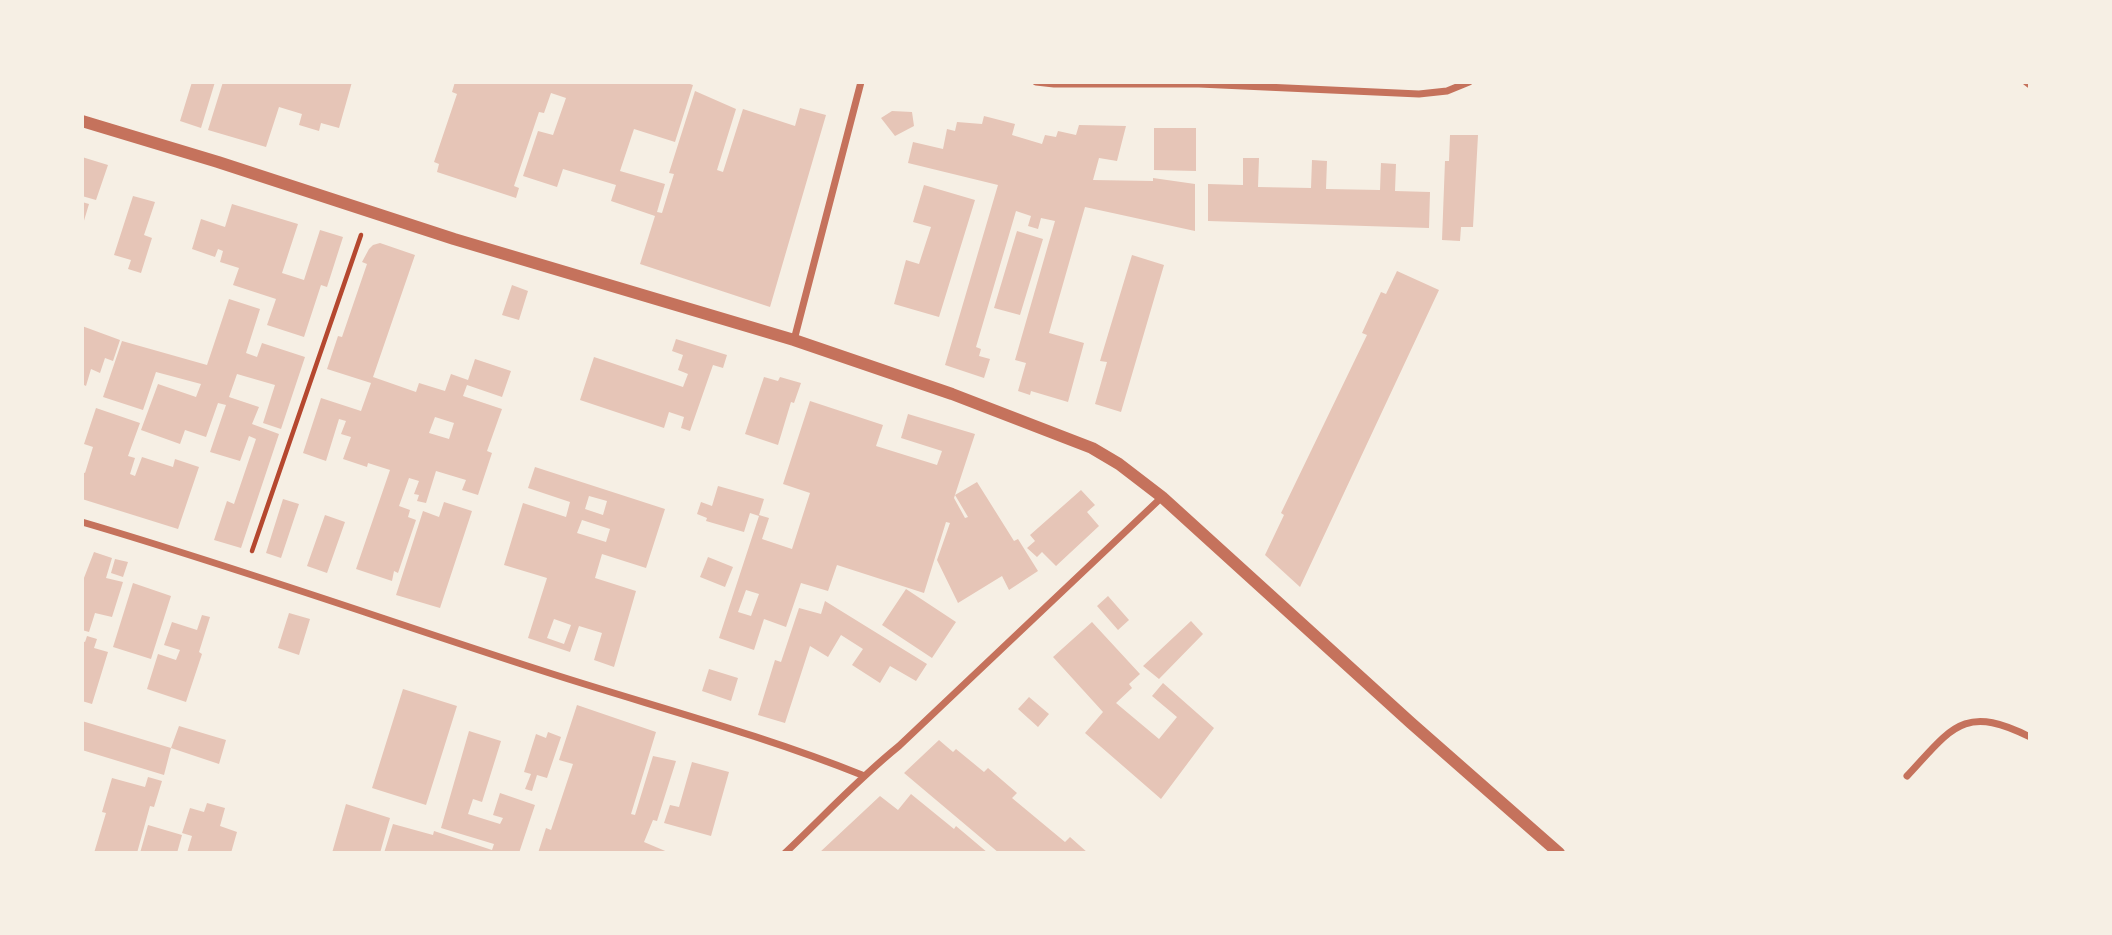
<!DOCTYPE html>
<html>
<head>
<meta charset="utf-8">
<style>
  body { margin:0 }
  #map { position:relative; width:2112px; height:935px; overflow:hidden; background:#f6efe4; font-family:"IBM Plex Sans",sans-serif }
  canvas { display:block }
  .frame { position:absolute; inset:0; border:84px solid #f6efe4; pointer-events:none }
</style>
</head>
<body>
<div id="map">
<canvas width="2112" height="935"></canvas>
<div class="frame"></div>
</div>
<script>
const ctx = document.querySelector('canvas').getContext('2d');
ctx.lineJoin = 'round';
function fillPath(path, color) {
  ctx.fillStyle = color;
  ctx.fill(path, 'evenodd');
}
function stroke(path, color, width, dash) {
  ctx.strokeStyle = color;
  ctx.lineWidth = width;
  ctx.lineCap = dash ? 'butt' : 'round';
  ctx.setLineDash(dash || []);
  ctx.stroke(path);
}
fillPath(new Path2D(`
  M192,82H215L201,128L180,121Z
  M223,82H352L339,128L321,123L319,131L299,125L302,114L279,107L266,147L208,130Z
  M455,82H684L693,85L675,142L634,129L620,171L665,184L657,212L662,213L674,174L669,173L695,91L736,109L717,170L723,172L743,109L795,126L800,108L826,115L770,307L640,264L655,216L611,201L616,185L563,169L557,187L523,176L538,131L553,135L566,98L551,93L544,113L539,112L514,186L519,188L516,198L437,172L439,164L434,162L457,94L452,92Z
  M892,111L912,112L914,126L895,136L881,118Z
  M984,116L1015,124L1012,135L1042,144L1045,135L1056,137L1058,131L1076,135L1079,125L1126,126L1117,161L1099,158L1093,180L1153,181V178L1195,184V231L1085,207L1049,333L1084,343L1068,402L1031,391L1030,395L1018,391L1026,363L1015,360L1055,221L1041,218L1038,229L1028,226L1031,216L1016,211L976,347L981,349L979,356L990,359L984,378L945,365L998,185L908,163L913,142L943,149L947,129L955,131L957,122L982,124Z
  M1154,128H1196V171L1154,170Z
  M1450,135H1478L1473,227H1461L1460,241L1442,240L1445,161H1449Z
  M82,157L108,165L96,200L82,196Z
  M1243,158H1259L1258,187L1311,188L1312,160L1327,161L1326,189L1380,190L1381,163L1396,164L1395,191L1430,192L1429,228L1208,221V184L1243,185Z
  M924,185L975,200L939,317L894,304L906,260L919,264L931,227L913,222Z
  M133,196L155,202L144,235L152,238L141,273L128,269L131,260L114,255Z
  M82,202L89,204L83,224H82Z
  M232,204L298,224L282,273L304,280L320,230L343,237L327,287L321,285L304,337L267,325L276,299L233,285L239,268L220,262L223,251L218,249L215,257L192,249L201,219L225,227Z
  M1017,231L1043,239L1020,315L994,308Z
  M380,243L415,255L373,377L416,392L419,383L445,391L451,374L468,380L475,359L511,371L502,397L467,385L463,396L502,409L487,451L492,453L478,495L462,490L466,480L436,471L426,503L417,501L419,495L414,494L419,481L409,478L399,506L410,510L408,517L416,520L398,573L394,571L392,581L356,569L390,470L368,463L367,467L343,459L351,437L341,434L346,421L339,419L326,461L303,453L321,398L361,411L371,383L327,369L338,336L342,337L367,264L362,262L369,249L373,245ZM435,417L454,423L449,439L429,433Z
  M1132,255L1164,265L1121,412L1095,404L1107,362L1100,361Z
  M1397,271L1439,290L1300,587L1265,555L1284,515L1281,513L1367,335L1362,333L1381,292L1386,294Z
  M512,285L528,291L519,320L502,315Z
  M229,299L260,309L246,353L257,357L262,343L305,357L281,429L263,423L275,385L237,374L229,397L259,407L252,424L279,434L241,548L214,540L227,501L234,504L256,439L249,436L240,461L210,452L226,405L218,403L206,437L185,430L180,444L141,430L158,384L196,397L201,384L156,372L143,410L103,397L122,341L207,365Z
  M82,326L120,340L113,361L105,358L100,373L91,369L86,386L82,384Z
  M676,339L727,355L723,368L713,365L690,431L681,428L684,417L669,412L664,428L580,400L594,357L683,387L688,374L678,370L683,355L672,351Z
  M764,377L778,381L780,377L801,383L794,403L791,402L778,445L745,434Z
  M810,401L883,425L876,446L937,465L942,451L901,438L908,414L975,434L954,498L965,518L968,517L955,495L977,482L1014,541L1018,539L1038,571L1009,590L1002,576L958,603L937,560L950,523L946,522L924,593L837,565L828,591L801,583L786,627L764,619L754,650L719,638L759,516L750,513L744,532L706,521L707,518L697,514L701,502L712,506L718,486L764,499L759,515L769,518L762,539L792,549L810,493L783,484ZM746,590L759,594L751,616L738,612Z
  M96,408L140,423L128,456L135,458L130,474L135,476L142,457L173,467L175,459L199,467L178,529L82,499V472L85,473L93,447L84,444Z
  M535,467L665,509L646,568L602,554L595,578L636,591L614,667L594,660L602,633L579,626L570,652L528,638L547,578L504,565L523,503L566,517L570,502L528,488ZM589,496L607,501L603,515L585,509ZM582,520L610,529L606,542L577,533ZM554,619L571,625L564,644L547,638Z
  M1081,490L1095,505L1087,512L1099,526L1056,566L1042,552L1037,557L1027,548L1035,541L1030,535Z
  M283,499L299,504L281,558L266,553Z
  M444,502L472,511L440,608L396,595L423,511L439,517Z
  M325,515L345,522L327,573L307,566Z
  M94,552L112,558L106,578L123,582L112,617L95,613L89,632L82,630V583Z
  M708,557L733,567L725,587L700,577Z
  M115,559L128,562L123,577L111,573Z
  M133,583L171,596L151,659L113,647Z
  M906,589L956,622L932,658L882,625Z
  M1108,596L1129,620L1118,630L1097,606Z
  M825,601L927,664L916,681L890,666L880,683L852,665L863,649L841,635L828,657L810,646L785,723L758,715L775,660L781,662L799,608L821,614Z
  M289,613L310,619L299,655L278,648Z
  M202,615L210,617L199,652L202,654L186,702L147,689L158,654L176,660L180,650L164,645L172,622L197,630Z
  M1191,621L1203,634L1159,679L1143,666Z
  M1092,622L1140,674L1129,684L1132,688L1116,703L1159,739L1177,717L1152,696L1163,683L1214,728L1161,799L1085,733L1103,712L1053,657Z
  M87,636L97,639L94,648L108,652L92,704L82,701V641L85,642Z
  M709,669L738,678L731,701L702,691Z
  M403,689L457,706L426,805L372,788Z
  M1029,697L1049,714L1038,727L1018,709Z
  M577,705L656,732L631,814L635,815L653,756L676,761L657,821L653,820L644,842L670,853H538L546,828L551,830L573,764L559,760Z
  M82,721L171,748L164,775L82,750Z
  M179,726L226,740L219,764L171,748Z
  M469,731L501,741L482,802L473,799L468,814L500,824L503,818L493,815L500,793L535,805L519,853H384L393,824L433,835L434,831L492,850L494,844L441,828Z
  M548,732L561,737L547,778L537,775L532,791L525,789L531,774L524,772L536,734L546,738Z
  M939,740L953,752L956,749L984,772L988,768L1017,793L1012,798L1065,842L1070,837L1088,853H999L904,773Z
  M692,762L729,772L711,836L664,823L670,805L679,807Z
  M148,777L162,781L154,807L150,806L137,853H94L106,813L102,812L112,778L145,787Z
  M911,794L954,829L956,826L988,853H819L880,796L898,810Z
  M207,803L225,808L220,826L237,832L231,853H187L192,836L182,833L190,808L204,812Z
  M346,804L390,818L380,853H332Z
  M148,825L182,835L177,853H140Z`), '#e6c5b7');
stroke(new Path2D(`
  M252,551L361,235`), '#b5482f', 4.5);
stroke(new Path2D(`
  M1036,82L1054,84H1199L1419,94L1447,91L1469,82
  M2026,82L2030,85
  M794,340L861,82
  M82,522C236,567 388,621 540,670C648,705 757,733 862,775
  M1907,776C1951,729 1963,703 2030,737
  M785,853C823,817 858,779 899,746L1162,497`), '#c5725c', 7);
stroke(new Path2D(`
  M82,121L218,162L454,239L794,340L952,394L1092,448L1119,464L1162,497L1411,723L1559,853`), '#c5725c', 12);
</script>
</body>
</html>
